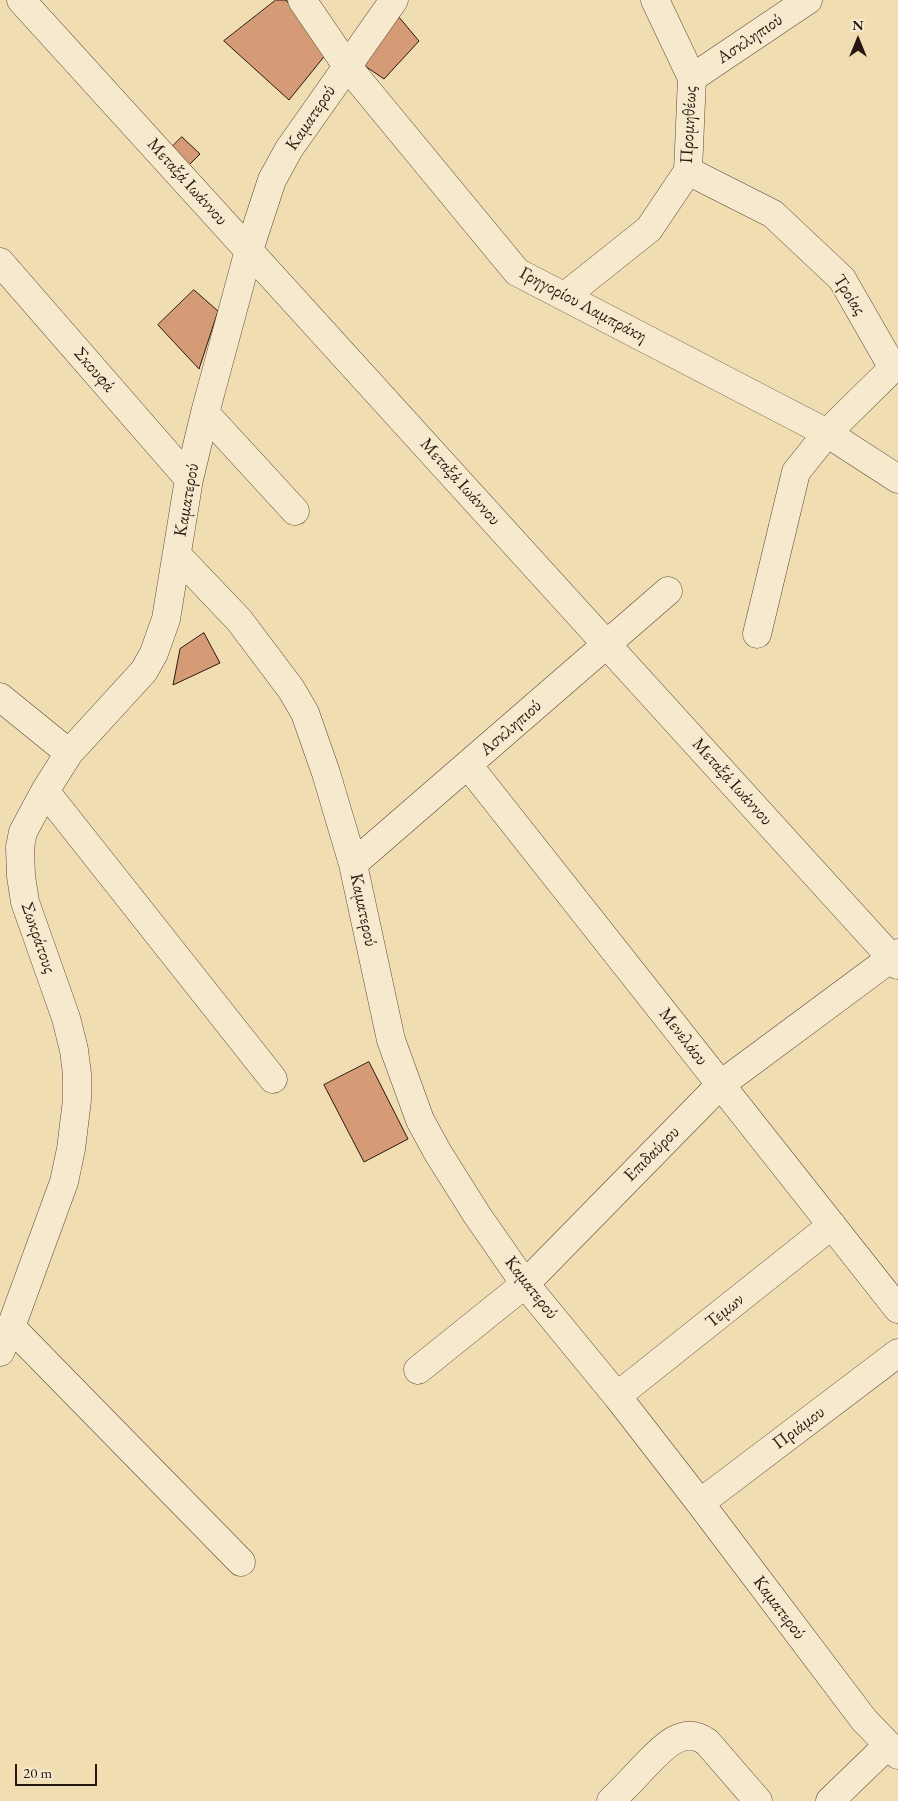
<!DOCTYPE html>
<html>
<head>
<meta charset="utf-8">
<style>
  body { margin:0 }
  #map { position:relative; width:898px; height:1801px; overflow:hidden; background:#f1ddb2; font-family:"EB Garamond",serif }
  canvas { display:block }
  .north { position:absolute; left:833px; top:15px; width:50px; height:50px; -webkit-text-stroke:4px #f6e9cd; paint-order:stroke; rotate:0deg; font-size:14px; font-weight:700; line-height:20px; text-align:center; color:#281711 }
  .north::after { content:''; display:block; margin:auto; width:18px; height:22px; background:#281711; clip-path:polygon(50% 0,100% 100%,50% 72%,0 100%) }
  .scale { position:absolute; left:15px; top:1764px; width:82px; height:22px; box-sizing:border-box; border:2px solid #281711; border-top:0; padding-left:6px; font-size:15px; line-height:18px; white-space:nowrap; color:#281711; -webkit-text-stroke:4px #f6e9cd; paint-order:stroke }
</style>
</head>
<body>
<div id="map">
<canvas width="898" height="1801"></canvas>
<div class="north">N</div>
<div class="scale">20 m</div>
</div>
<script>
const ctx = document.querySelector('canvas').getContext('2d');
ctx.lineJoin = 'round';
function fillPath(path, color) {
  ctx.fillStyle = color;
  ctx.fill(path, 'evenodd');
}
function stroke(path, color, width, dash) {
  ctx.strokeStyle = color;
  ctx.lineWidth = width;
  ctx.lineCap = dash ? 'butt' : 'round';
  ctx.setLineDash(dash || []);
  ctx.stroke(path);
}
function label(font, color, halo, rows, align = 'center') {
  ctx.font = font + ' "EB Garamond",serif';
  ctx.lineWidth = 4;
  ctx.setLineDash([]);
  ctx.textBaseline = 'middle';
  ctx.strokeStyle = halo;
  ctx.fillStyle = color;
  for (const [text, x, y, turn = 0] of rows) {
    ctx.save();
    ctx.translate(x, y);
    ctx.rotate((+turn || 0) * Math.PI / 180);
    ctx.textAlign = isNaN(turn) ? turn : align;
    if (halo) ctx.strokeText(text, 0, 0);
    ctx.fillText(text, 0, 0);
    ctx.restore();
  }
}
const building = new Path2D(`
  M276,0H286L327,53L289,100L224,41Z
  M398,16L419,41L384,79L365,66Z
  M182,137L200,154L186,168L168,151Z
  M194,290L218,311L199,369L158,325Z
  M204,633L220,663L173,685L180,649Z
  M369,1062L408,1139L364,1162L324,1085Z`);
fillPath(building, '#d59a76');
stroke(building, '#281711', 1);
const minor = new Path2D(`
  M21,0L898,965
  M302,0L347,66L517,272L827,433L898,479
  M692,78L808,0
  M688,171L773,214L842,279L893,368L827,433L796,472L757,634
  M0,262L189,479
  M565,296L649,229L688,171L692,78L655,0
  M205,413L295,511
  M177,555L239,620L291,689L305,713L326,773L353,864L391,1040L420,1120L438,1153L477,1215L525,1284L617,1396L700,1503L864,1720L898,1755
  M0,697L69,753
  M468,765L898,1309
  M45,791L273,1079
  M353,864L668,591
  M11,1327L241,1562
  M0,1352L11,1327L64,1182L71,1149L77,1100V1074L74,1050L66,1018L25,902L21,876L20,847L23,832L45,791L69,753L144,671L154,653L166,619L189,479L205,413L249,250L272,180L289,149L394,0
  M418,1370L525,1284L720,1085L898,953
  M617,1396L832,1225
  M700,1503L898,1353
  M611,1801C622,1790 632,1780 642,1769C659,1752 681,1723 707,1742L758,1801
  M830,1801L888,1745`);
stroke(minor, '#5a4839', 29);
stroke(minor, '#f6e9cd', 28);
label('18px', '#281711', '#f6e9cd', [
  ["Ασκληπιού",750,39,-34],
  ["Καματερού",311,118,-56],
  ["Προμηθέως",689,125,-87],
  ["Μεταξά Ιωάννου",187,182,48],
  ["Τροίας",849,295,57],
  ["Γρηγορίου Λαμπράκη",583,305,28],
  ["Σκουφά",94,370,49],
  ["Μεταξά Ιωάννου",460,482,48],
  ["Καματερού",187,500,-80],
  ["Ασκληπιού",511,728,-41],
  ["Μεταξά Ιωάννου",732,782,48],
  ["Καματερού",363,910,78],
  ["Σωκράτους",38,938,71],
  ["Μενελάου",683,1037,52],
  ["Επιδαύρου",652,1154,-45],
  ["Καματερού",531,1288,52],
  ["Τεμων",725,1311,-39],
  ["Πριάμου",799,1428,-37],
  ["Καματερού",779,1608,53]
]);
</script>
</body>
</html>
